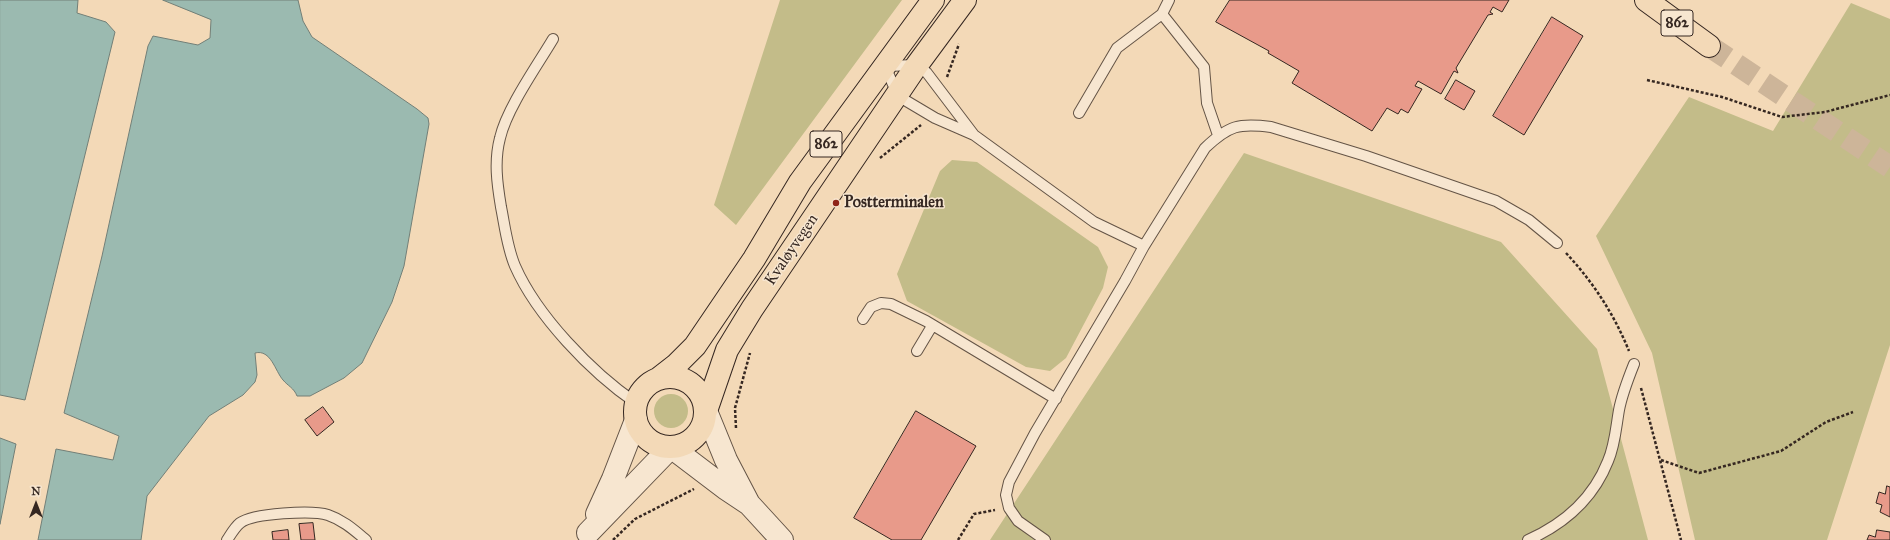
<!DOCTYPE html>
<html>
<head>
<meta charset="utf-8">
<style>
  body { margin:0 }
  #map { position:relative; width:1890px; height:540px; overflow:hidden; background:#f3d9b7; font-family:"IM FELL Great Primer",serif }
  canvas { display:block }
  .north { position:absolute; left:16px; top:484px; width:40px; height:40px; -webkit-text-stroke:3px #f7e6d0; paint-order:stroke; rotate:0deg; font-size:11px; font-weight:700; line-height:16px; text-align:center; color:#352721 }
  .north::after { content:''; display:block; margin:auto; width:14px; height:18px; background:#352721; clip-path:polygon(50% 0,100% 100%,50% 72%,0 100%) }
</style>
</head>
<body>
<div id="map">
<canvas width="1890" height="540"></canvas>
<div class="north">N</div>
</div>
<script>
const ctx = document.querySelector('canvas').getContext('2d');
ctx.lineJoin = 'round';
function fillPath(path, color) {
  ctx.fillStyle = color;
  ctx.fill(path, 'evenodd');
}
function stroke(path, color, width, dash) {
  ctx.strokeStyle = color;
  ctx.lineWidth = width;
  ctx.lineCap = dash ? 'butt' : 'round';
  ctx.setLineDash(dash || []);
  ctx.stroke(path);
}
function label(font, color, halo, rows, align = 'center') {
  ctx.font = font + ' "IM FELL Great Primer",serif';
  ctx.lineWidth = 3;
  ctx.setLineDash([]);
  ctx.textBaseline = 'middle';
  ctx.strokeStyle = halo;
  ctx.fillStyle = color;
  for (const [text, x, y, turn = 0] of rows) {
    ctx.save();
    ctx.translate(x, y);
    ctx.rotate((+turn || 0) * Math.PI / 180);
    ctx.textAlign = isNaN(turn) ? turn : align;
    if (halo) ctx.strokeText(text, 0, 0);
    ctx.fillText(text, 0, 0);
    ctx.restore();
  }
}
fillPath(new Path2D(`
  M780,0H902L736,225L714,205Z
  M1851,3L1890,19V345L1827,540H1695L1652,353L1596,236L1689,97L1773,131Z
  M1244,153L1501,242L1597,349L1648,540H990Z
  M952,160L977,162L1098,247L1108,267L1103,288L1066,358L1050,371L1026,367L907,301L897,274L940,171Z
  M654 411a17 17 0 1 1 34 0a17 17 0 1 1-34 0Z`), '#c3bc89');
const water = new Path2D(`
  M0,0H78L77,13L106,22L115,32L25,400L0,395Z
  M163,0H298L303,21L312,37L417,109L428,118L429,124L404,266L392,302L362,363L344,378L310,396H297C294,388 288,386 283,380C275,371 271,349 255,353L257,375L255,382L243,395L209,416L147,496L141,540H38L56,449L113,460L119,436L64,413L102,256L148,46L153,36L198,45L210,38L211,20Z
  M0,438L16,444L0,524Z`);
fillPath(water, '#9bbab0');
stroke(water, '#727f77', 1);
const building = new Path2D(`
  M1230,0H1509L1502,12L1493,7L1490,12L1493,14L1488,15L1456,68L1458,73L1454,71L1441,94L1418,81L1415,86L1422,89L1408,113L1401,109L1398,114L1387,108L1372,131L1292,83L1299,71L1268,53L1269,51L1216,22Z
  M1552,17L1583,36L1524,135L1493,116Z
  M1456,80L1475,91L1464,110L1445,99Z
  M323,407L334,422L317,436L305,420Z
  M916,411L976,446L921,540H892L854,518Z
  M1887,486L1890,487V517L1880,512L1882,505L1876,503L1879,492L1885,494Z
  M313,523L315,540H301L299,524Z
  M288,530L289,540H273L272,532Z
  M1877,530L1890,532V540H1867L1869,535L1875,537Z`);
fillPath(building, '#e89a8a');
stroke(building, '#352721', 1);
stroke(new Path2D(`
  M1709,46L1890,167`), '#cdb599', 22, [22, 11]);
const service = new Path2D(`
  M1169,0L1162,14L1204,67L1207,103L1218,135
  M553,39C537,66 507,108 500,138C494,161 497,183 501,207C505,227 507,247 515,266C537,316 591,372 636,403
  M1079,113L1117,48L1162,14
  M974,135L927,73L917,65L885,66L898,96L935,118L974,135L1094,222L1144,246
  M863,319L871,307L881,303L891,304L926,321L1056,399
  M917,351L932,326
  M227,540C231,534 235,527 240,523C253,513 313,510 328,515C343,520 354,530 366,540
  M1045,540L1018,521L1009,508L1006,495L1009,482L1035,433L1125,281L1144,246L1205,148C1229,125 1239,123 1271,127L1366,156L1496,201L1529,220L1557,243
  M1528,540C1564,524 1593,499 1608,461C1615,445 1616,427 1619,410C1622,394 1628,379 1634,364`);
const tertiary = new Path2D(`
  M706,411L726,460L749,504L782,540
  M597,514L613,479L636,420
  M588,533L671,447L725,488L749,504`);
const primary = new Path2D(`
  M1646,0L1709,46
  M635 412a35 35 0 1 1 70 0a35 35 0 1 1-70 0Z
  M658,379L676,365L695,346L754,259L800,182L933,0
  M706,411L727,350L752,309L917,65L965,0`);
stroke(service, '#645446', 12);
stroke(tertiary, '#645446', 24);
stroke(primary, '#352721', 24);
stroke(new Path2D(`
  M947,77L959,44
  M1647,80L1722,97L1782,117L1825,112L1890,95
  M880,158L921,125
  M1566,253C1593,282 1614,314 1629,351
  M1641,388L1681,540
  M736,428L735,408L750,353
  M1661,460L1699,473L1781,451L1826,422L1853,412
  M613,540L635,519L694,489
  M958,540L974,514L995,510`), '#352721', 2.5, [3, 2]);
stroke(service, '#f7e6d0', 10);
stroke(tertiary, '#f7e6d0', 22);
stroke(primary, '#f3d9b7', 22);
for (const [x, y, r, color] of [
  [836,203,4,"#8f2418"]
]) {
  const dot = new Path2D();
  dot.arc(x, y, r, 0, 2 * Math.PI);
  ctx.fillStyle = color;
  ctx.fill(dot);
  stroke(dot, '#f7e6d0', 1.5);
}
for (const [x, y, w] of [
  [1677,23,32],
  [826,144,32]
]) {
  const box = new Path2D();
  box.roundRect(x - w / 2, y - 13, w, 26, 3);
  ctx.fillStyle = '#f7e6d0';
  ctx.fill(box);
  stroke(box, '#352721', 1);
}
label('bold 15px', '#352721', null, [
  ["862",1677,23],
  ["862",826,144]
]);
label('bold 16px', '#352721', '#f7e6d0', [
  ["Postterminalen",844,203]
], 'left');
label('16px', '#352721', '#f7e6d0', [
  ["Kvaløyvegen",792,250,-56]
]);
</script>
</body>
</html>
